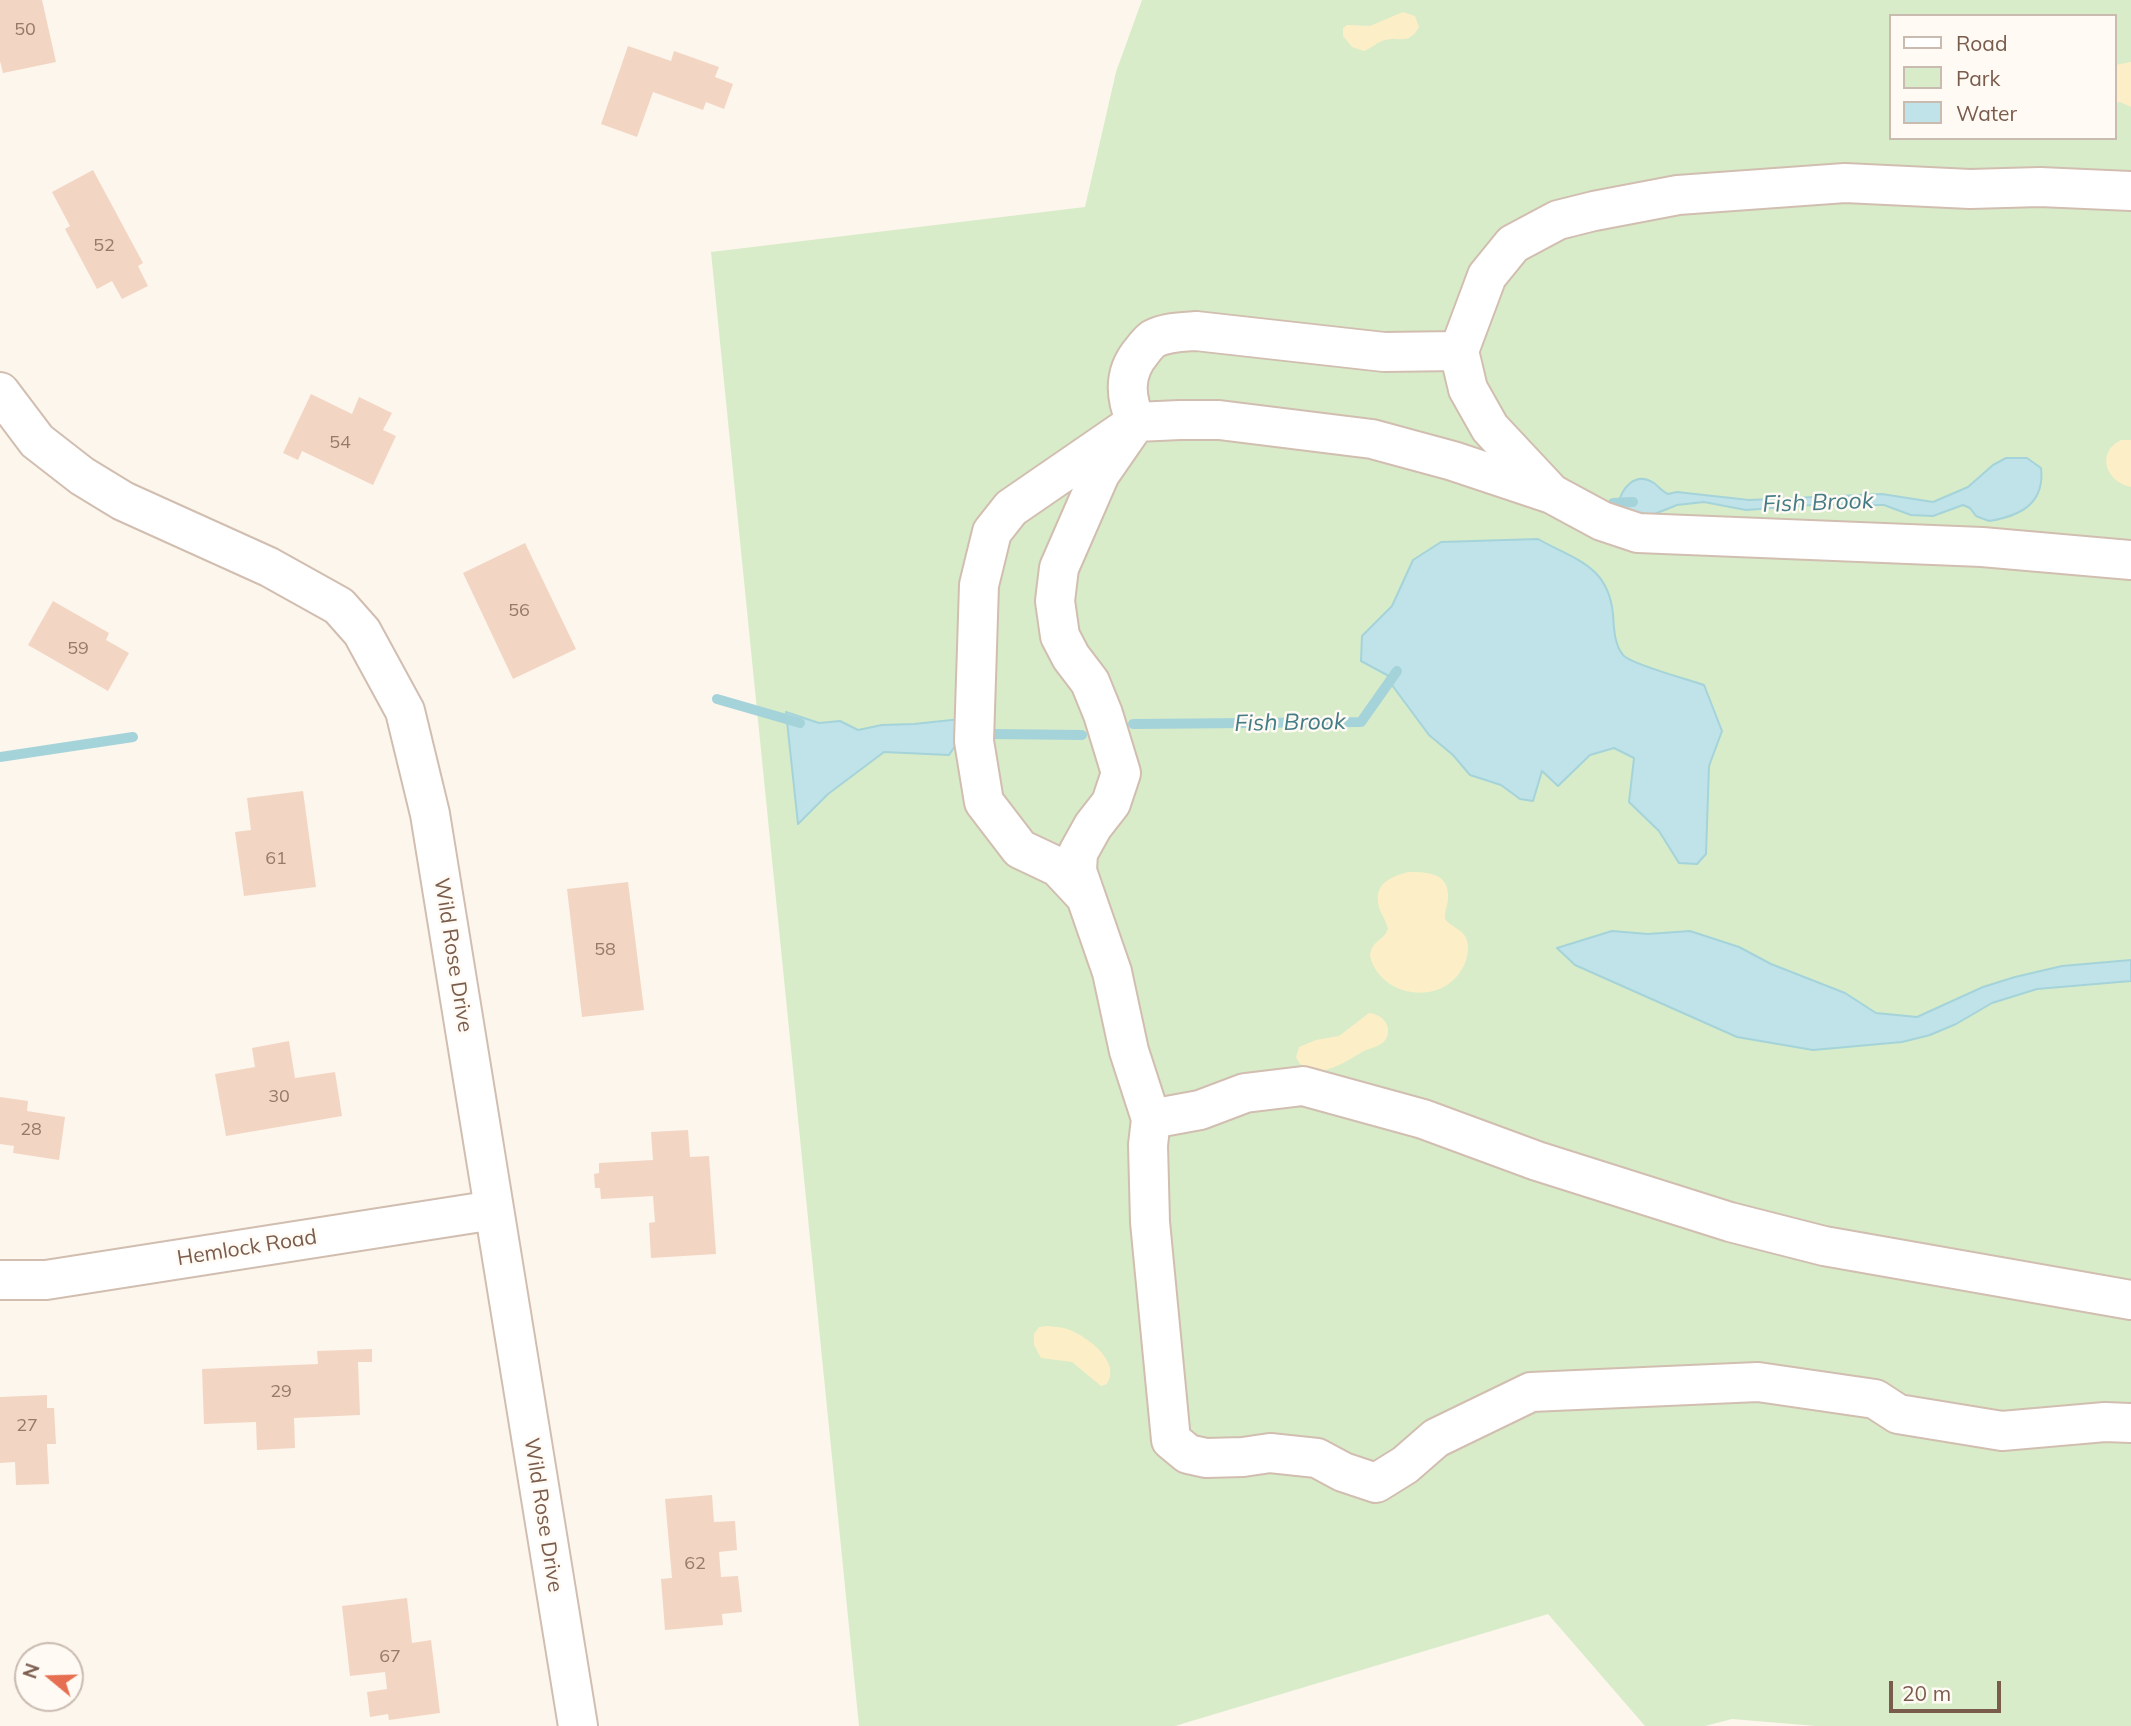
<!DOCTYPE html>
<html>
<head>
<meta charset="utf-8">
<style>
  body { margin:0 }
  #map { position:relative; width:2131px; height:1726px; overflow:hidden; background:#fdf6ec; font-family:Mulish,sans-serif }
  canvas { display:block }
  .legend { position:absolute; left:1889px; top:14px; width:228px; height:126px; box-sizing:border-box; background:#fffaf3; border:2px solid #cabbb1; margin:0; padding:9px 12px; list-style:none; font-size:21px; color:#7a5c4d }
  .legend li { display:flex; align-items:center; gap:14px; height:35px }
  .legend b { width:35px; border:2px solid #cabbb1 }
  .north { position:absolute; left:14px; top:1642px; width:70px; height:70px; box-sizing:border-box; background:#fffaf3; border:2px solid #cabbb1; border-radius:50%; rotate:289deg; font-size:19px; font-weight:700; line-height:28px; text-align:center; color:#7a5c4d }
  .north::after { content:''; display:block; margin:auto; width:24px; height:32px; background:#e76f51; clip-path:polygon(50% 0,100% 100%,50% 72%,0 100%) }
  .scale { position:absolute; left:1889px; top:1681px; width:112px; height:32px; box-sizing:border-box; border:4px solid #7a5c4d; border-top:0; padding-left:9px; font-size:21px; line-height:24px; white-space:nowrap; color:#7a5c4d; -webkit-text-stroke:5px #fffaf3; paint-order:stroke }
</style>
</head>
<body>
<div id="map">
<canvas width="2131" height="1726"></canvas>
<ul class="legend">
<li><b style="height:9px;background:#fff"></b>Road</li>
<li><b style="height:19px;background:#d8ecc9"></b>Park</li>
<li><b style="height:19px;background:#bfe3e8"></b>Water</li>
</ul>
<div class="north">N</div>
<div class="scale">20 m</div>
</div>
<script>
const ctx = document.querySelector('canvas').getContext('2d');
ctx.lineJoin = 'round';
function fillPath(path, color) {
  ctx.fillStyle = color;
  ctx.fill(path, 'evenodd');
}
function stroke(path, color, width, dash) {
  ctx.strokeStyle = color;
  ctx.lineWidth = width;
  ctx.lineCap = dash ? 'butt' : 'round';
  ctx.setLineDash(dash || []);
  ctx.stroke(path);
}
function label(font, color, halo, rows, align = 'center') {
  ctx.font = font + ' Mulish,sans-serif';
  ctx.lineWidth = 5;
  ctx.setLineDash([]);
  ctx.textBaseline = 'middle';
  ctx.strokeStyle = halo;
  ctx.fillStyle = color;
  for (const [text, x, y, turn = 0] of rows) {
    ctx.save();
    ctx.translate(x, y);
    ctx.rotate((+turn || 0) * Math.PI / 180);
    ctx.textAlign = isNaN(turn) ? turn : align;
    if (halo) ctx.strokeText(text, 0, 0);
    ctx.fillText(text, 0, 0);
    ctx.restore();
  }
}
fillPath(new Path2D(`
  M1142,0H2131V1726H1816L1732,1719L1705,1726H1645L1548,1614L1175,1726H859L711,252L1085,207L1116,72ZM1891,16H2115V138H1891Z`), '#d8ecc9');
fillPath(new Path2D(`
  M1403,12L1415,16L1419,27C1408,46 1401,36 1385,40C1377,42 1372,48 1364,51L1352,47L1343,36V28L1347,25L1370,26Z
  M2131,62V107L2120,102L2115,103V65Z
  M2121,440H2131V487C2105,482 2096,452 2121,440Z
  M1408,872C1425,872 1448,872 1448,895C1449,904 1444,910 1445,919C1450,926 1460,928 1465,936C1470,945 1468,954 1465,963C1447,1007 1381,1000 1370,956C1372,939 1383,942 1388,929C1386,920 1381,914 1379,907C1373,884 1390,877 1408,872Z
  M1369,1013C1382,1014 1393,1026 1386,1039C1381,1047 1369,1048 1362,1052C1344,1063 1309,1086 1296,1057L1299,1047L1316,1040L1339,1036Z
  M1047,1326C1055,1327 1063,1327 1070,1330C1089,1338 1121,1362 1107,1384L1101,1386L1072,1362L1041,1358L1034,1345V1334L1039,1327Z`), '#fcefc7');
const water = new Path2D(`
  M2006,458H2027L2041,468C2045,504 2020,516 1989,521L1976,516L1970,508L1963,505L1933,516L1911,515L1884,505H1812L1746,510L1704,502L1677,505L1652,515L1624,514L1618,506C1621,488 1635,471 1654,483C1659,487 1662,491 1668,494L1677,492L1749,500L1882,494L1933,502L1968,487L1993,465Z
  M1538,539C1575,560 1608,565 1613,614C1614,628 1614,644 1623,655C1630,664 1690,680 1704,685L1722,731L1709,766L1706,854L1697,864L1679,863L1659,831L1629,802L1634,758L1614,748L1590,755L1558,786L1542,771L1533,801L1520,799L1501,785L1470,775L1453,755L1429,735L1389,681L1387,675L1361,661L1362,636L1392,606L1413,560L1441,542Z
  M786,712L819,723L840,721L858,730L882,725L914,724L961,719L959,740L949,755L884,752L828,794L798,824Z
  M1612,931L1648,934L1690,931L1739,947L1771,964L1845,993L1876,1013L1917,1017L1983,987L2015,977L2062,966L2131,960V981L2037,989L1992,1003L1956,1024L1930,1035L1902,1042L1813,1050L1737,1037L1575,965L1557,948Z`);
fillPath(water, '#bfe3e8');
stroke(water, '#a5d3da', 2);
stroke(new Path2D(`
  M1613,503L1633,502
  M717,699L800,723
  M1133,724L1361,722L1397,671
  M992,734L1082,735
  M0,757L133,737`), '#a5d3da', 10);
fillPath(new Path2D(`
  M0,0H42L56,62L3,73L0,61Z
  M628,46L671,61L674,51L719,67L715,77L733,84L724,109L706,102L703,110L653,92L637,137L601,124Z
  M93,170L143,263L138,266L148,286L122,299L112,281L97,289L65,229L70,226L52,192Z
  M311,394L352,414L359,397L392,413L383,430L396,436L373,485L302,451L298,460L283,453Z
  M525,543L576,649L513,679L463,573Z
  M53,601L109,633L106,640L129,653L108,691L28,645Z
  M303,791L316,887L244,896L235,832L251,830L247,798Z
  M628,882L644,1010L582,1017L567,889Z
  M289,1041L295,1078L335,1072L342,1116L226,1136L215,1074L255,1067L252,1048Z
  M0,1097L28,1101L27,1111L65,1117L59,1160L13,1153L14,1146L0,1144Z
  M688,1130L690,1157L709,1156L716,1254L651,1258L649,1223L655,1222L653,1196L601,1199L600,1188H595L594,1174L599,1173V1163L653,1160L651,1132Z
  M372,1349V1362H358L360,1415L294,1418L295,1448L257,1450L256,1422L204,1424L202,1369L318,1364L317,1351Z
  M47,1395V1408H54L56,1444H47L49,1484L16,1485L15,1462L0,1463V1397Z
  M712,1495L714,1522L735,1521L737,1550L719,1552L721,1577L738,1576L742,1612L722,1614L723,1625L665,1630L661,1579L672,1578L665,1499Z
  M407,1598L412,1643L431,1640L440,1713L389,1720L388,1714L370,1717L367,1692L387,1689L385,1672L350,1676L342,1606Z`), '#f3d5c3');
const minor = new Path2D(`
  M1459,351L1468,389L1490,428L1549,491
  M0,392L37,441L82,476L123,501L269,567L339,606L362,632L405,711L430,814L578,1726
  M2131,560L1982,547L1638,533L1602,521L1552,494L1453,461L1372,439L1219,420H1180L1136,422L1011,508L992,532L979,585L974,741L984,802L1020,849L1058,867L1086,897L1112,972L1129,1051L1151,1119L1148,1145L1150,1222L1171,1440L1188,1454L1206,1458L1243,1457L1270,1453L1317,1458L1343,1472L1376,1483L1405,1465L1436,1438L1531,1392L1758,1382L1875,1399L1898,1414L2002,1431L2105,1422L2131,1423
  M1086,897L1077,871L1078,853L1093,826L1111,803L1121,773L1103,714L1090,682L1071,657L1060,636L1055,601L1059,568L1100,474L1136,422C1125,397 1123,373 1142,351C1145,347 1149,342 1153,339C1166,332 1182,332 1196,331L1384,352L1459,351L1487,276L1513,244L1558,220L1594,211L1678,195L1845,183L1970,189L2040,187L2131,191
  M1151,1119L1200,1110L1245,1093L1303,1086L1423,1119L1537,1161L1730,1222L1824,1246L2131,1300
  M0,1280H46L494,1210`);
stroke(minor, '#d1beb0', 42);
stroke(minor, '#fff', 38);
label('18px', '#987a6a', null, [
  ["50",25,30],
  ["52",104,246],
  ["54",340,443],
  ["56",519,611],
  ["59",78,649],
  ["61",276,859],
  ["58",605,950],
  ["30",279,1097],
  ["28",31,1130],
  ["29",281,1392],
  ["27",27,1426],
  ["62",695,1564],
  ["67",390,1657]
]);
label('21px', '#7a5c4d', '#fffaf3', [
  ["Wild Rose Drive",453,955,81],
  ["Hemlock Road",247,1248,-9],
  ["Wild Rose Drive",543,1515,81]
]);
label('italic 23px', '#437c86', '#fffaf3', [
  ["Fish Brook",1818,503,-2],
  ["Fish Brook",1290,723,-1]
]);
</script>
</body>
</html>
